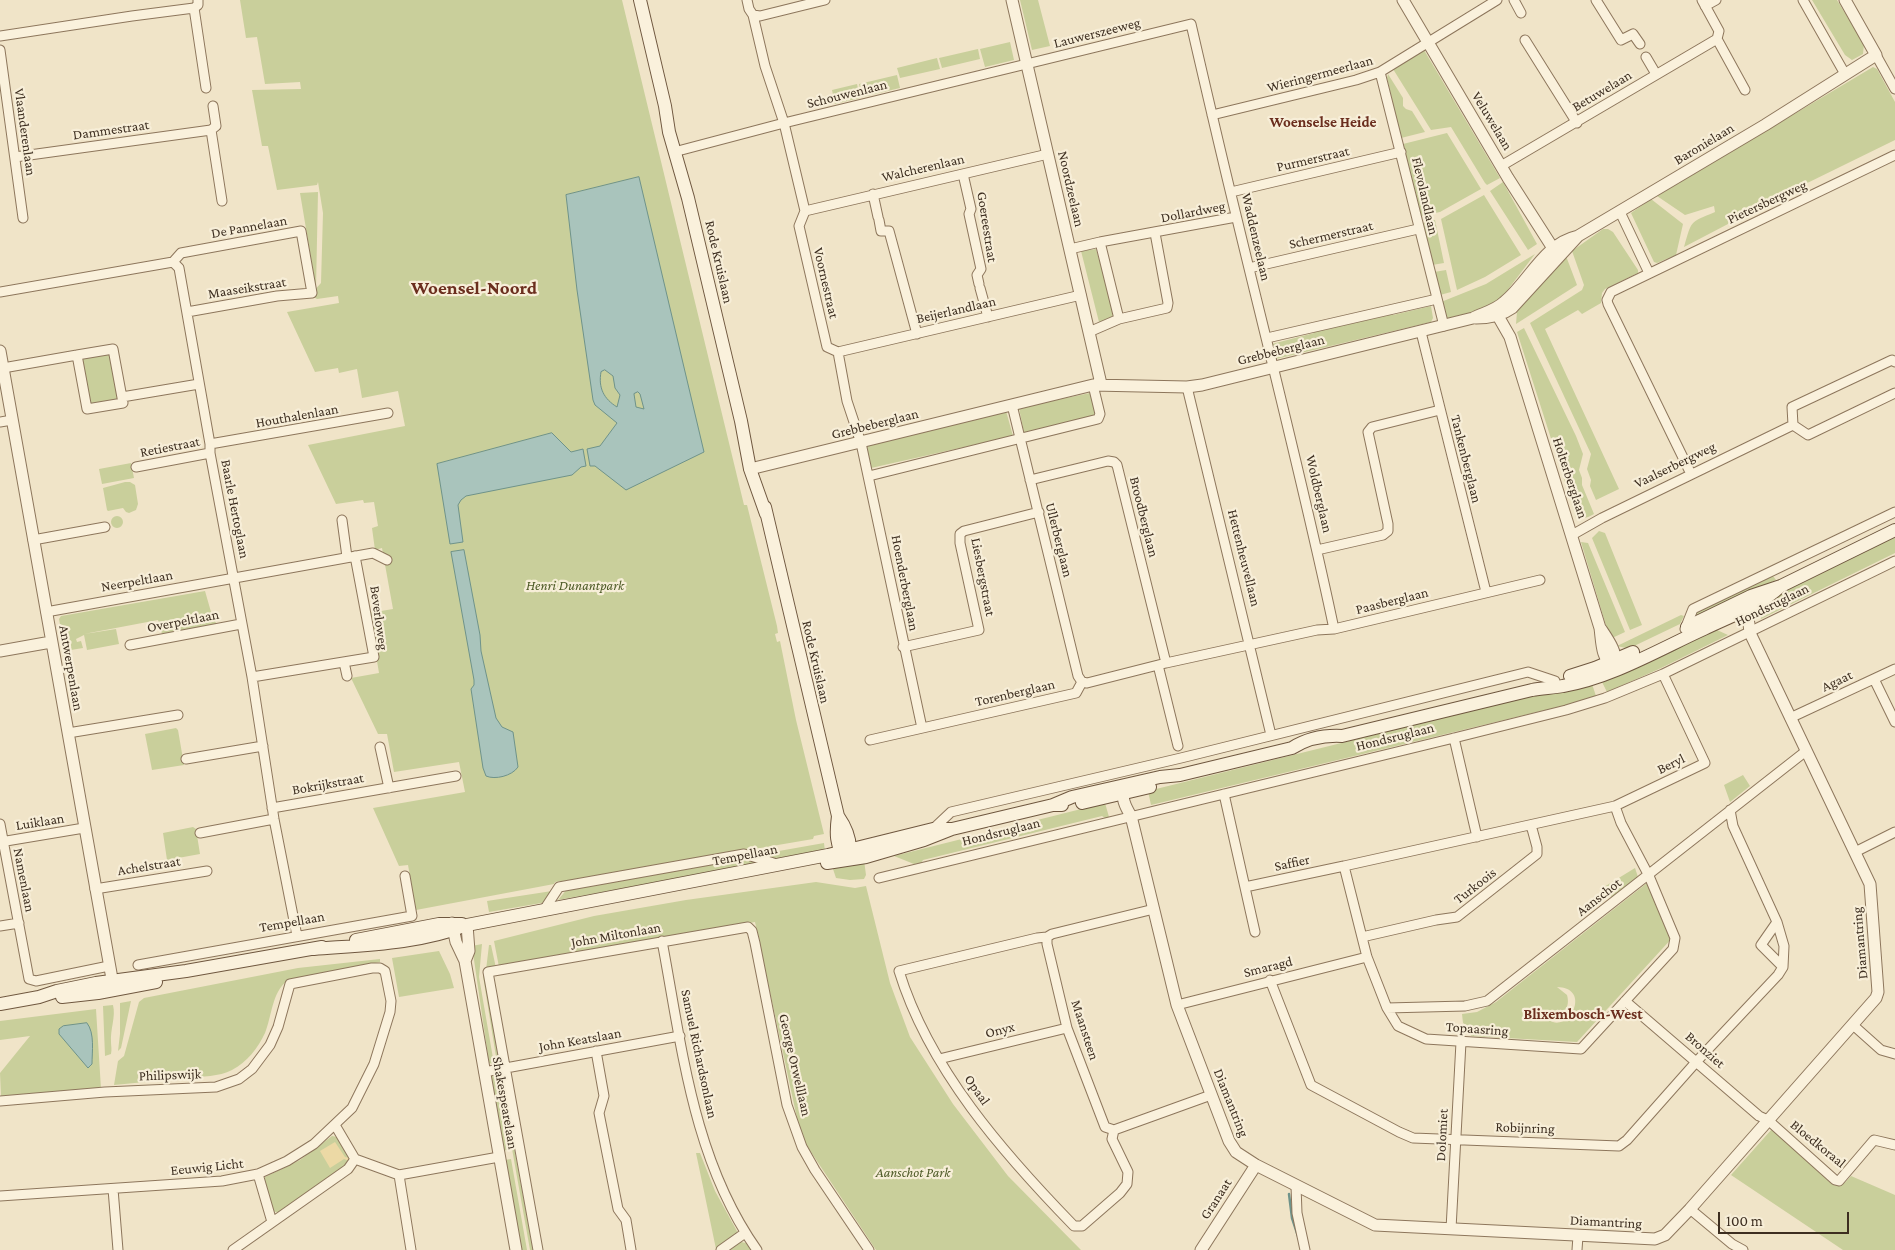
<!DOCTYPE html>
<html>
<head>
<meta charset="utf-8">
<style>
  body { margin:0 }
  #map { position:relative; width:1895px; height:1250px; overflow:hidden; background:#f0e4c8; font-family:"Crimson Pro",serif }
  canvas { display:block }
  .scale { position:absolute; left:1718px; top:1212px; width:131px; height:22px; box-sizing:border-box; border:2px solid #3d2e20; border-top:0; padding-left:6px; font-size:15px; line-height:18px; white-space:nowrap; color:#3d2e20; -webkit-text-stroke:4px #f7eed8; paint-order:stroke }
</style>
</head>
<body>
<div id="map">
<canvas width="1895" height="1250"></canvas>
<div class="scale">100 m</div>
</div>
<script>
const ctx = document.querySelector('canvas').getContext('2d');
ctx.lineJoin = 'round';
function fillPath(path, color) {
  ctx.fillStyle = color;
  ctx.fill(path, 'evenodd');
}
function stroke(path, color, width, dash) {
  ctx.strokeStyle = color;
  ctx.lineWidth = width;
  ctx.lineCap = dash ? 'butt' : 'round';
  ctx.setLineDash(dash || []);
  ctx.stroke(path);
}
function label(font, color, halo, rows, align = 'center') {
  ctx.font = font + ' "Crimson Pro",serif';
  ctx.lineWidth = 4.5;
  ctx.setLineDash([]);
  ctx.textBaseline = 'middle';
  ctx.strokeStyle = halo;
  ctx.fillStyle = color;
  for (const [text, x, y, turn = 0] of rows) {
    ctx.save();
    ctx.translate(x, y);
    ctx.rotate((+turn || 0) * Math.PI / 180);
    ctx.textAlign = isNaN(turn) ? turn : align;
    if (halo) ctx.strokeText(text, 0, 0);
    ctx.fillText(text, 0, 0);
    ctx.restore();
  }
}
fillPath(new Path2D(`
  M240,0H622L744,505H747L777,626L778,633L775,634L777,642L780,641L796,720L824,834L814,836L813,839L561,882L560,881L555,882L554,884L416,910L408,865L399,866L373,808L465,792L459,762L394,772L387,734H378L351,678L379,673L369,613L393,609L382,548L375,550L372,528L378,526L374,502L364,503L363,500L336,504L308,445L405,426L398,391L362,398L357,369L339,373L338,368L315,372L287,312L339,303L338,296L317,299L310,295L321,283L323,213L318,182L317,185L277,190L268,146H262L252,90L301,89L300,82L265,84L257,37L246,38Z
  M1020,0H1038L1050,46L1032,50Z
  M1812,0H1837L1864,44L1863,54L1852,60L1845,55Z
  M1010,42L1014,60L985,67L980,49Z
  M978,49L980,59L942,68L939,58Z
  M1424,50L1500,178L1487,185L1485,183L1451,127L1431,130L1393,69Z
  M937,58L940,69L900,78L897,68Z
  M1873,67L1877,69L1895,102V140L1793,190L1684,247C1692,220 1689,223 1715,212L1714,206L1685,215L1657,196Z
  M1388,74L1403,98V106L1406,109L1412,111L1425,132L1401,138L1387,78Z
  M897,75L900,88L862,97L859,84Z
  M857,84L860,98L835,104L832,90Z
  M1447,133L1481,189L1440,212L1421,216L1403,144Z
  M1503,182L1537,244L1528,250L1490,191Z
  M318,192L316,288L300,193Z
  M1484,195L1521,255L1485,277L1457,290L1441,219Z
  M1651,199L1683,224L1676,255L1657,263L1654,262L1631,213Z
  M1435,220L1444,263L1432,265L1423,223Z
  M1603,229H1608L1613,232L1638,270V273L1605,289L1602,293L1601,303L1582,314L1578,310L1545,329L1619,489L1596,500L1590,486L1591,480L1587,469L1591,454L1530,323L1582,290L1584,285L1572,251Z
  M1096,249L1116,318L1099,322L1081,251Z
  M1535,254L1500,300C1484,312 1464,314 1445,319L1441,302L1486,284Z
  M1566,256L1577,285L1516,324L1517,312L1523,304Z
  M1446,270L1451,292L1440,295L1434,272Z
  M1431,306L1433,318L1431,322L1276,359L1272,344L1314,333V329L1391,311L1393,315Z
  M1524,328L1576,436L1583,454L1579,470L1582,478V485L1594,514C1589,517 1582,520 1576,517L1517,332Z
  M110,353L120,399L91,407L80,359Z
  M1090,393L1092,395L1097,415L1024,433L1019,408Z
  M1006,411L1013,436L871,468L866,445Z
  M131,463L134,478L102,484L99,469Z
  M125,482H130L135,485L138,504L136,510L129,513L126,512L123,508L108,511L107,510L103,488Z
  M111 522a6 6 0 1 1 12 0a6 6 0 1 1-12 0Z
  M1599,531L1605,533L1642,625L1630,630L1592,538Z
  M1895,537V553L1761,619L1759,604Z
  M1581,542L1588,543L1625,632L1610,639Z
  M1773,576L1776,580L1692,618L1698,608L1763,578Z
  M205,591L213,619L217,624L162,634L158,620L84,634L116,629L119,644L87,650L84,635L76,639L77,642L81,641L83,648L65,651L59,619L61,616Z
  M1681,615L1684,616L1680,624L1632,647L1626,648L1617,646Z
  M1714,626L1717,630L1728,635L1659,669L1607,692L1600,678Z
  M1591,681L1596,696L1587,700L1151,805L1148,791Z
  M176,728L178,730L184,765L152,770L145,734Z
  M1743,775L1750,786L1730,802L1724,785Z
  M1105,803L1109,817L1105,818L1102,816L923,860L921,863L914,864L894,856Z
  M193,827L196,829L200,854L167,860L163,833Z
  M824,843L825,852L778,861L762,854Z
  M742,856L764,863L558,900L568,888Z
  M864,860L866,875L864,879L850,880L836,878L832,866Z
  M1635,868L1638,877L1612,898L1604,887Z
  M816,882L855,888L866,886L890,983L910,1037L953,1104L1008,1176L1081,1250H876L801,1137L755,922L499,967L494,941L594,916L686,900Z
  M1647,883L1671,936L1673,937L1577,1042L1471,1036V1028L1463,1023L1462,1014L1477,1012L1496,1002ZM1557,987C1597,988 1562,1046 1542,1012C1556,1021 1572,1012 1567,995Z
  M552,891L547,902L489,912L487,901Z
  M482,944L479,977L494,1064L489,1063L472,946Z
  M489,945H491L496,968L486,970Z
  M439,951L450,974L454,988L399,997L392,958Z
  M380,959V962L287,981C272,992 272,1016 265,1033C258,1048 247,1062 232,1070C219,1077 202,1076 187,1078C163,1080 138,1083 114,1085L118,1061L124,1056L139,1002L144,998L298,968Z
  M483,976H486L501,1059L497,1063Z
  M131,1001L121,1048L118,1051L120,1034V1003Z
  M113,1005C116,1017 110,1029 111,1042C111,1046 112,1049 111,1054L105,1056L103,1006Z
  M96,1009L101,1089L1,1096L0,1073L30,1036L0,1040V1021Z
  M502,1074L513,1127L509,1128L499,1075Z
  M496,1075L505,1129L503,1130L507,1150L503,1151L491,1076Z
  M1772,1129L1833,1185C1842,1187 1846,1182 1851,1176L1895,1195V1250H1843L1731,1175Z
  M514,1131L512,1136L531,1239L533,1241L535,1250H530L509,1132Z
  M332,1136L337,1137L351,1154L348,1164L280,1213L272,1211L263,1183L265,1177L300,1160Z
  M696,1153H700L715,1191L738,1233L716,1249Z
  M511,1159L527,1250H521L505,1160Z
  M741,1242L746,1243L751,1250H730Z`), '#c9cf9b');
fillPath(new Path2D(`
  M335,1142L345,1157L350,1158L349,1161L344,1159L330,1168L320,1151Z`), '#ecd9a5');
const water = new Path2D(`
  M639,177L704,452L626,490L595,466H590L587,449L600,446L617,423L595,405L593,400L577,290L566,195ZM605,370L613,376L615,388L620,395L617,407C604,399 598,388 601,372ZM638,392L640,394L644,409L636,407L634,394Z
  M552,433L571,452L583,449L586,466L581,467L572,475L466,496L461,500L458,505L463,542L450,544L437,464Z
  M464,550L480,635L481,651L496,718L502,727L513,732L518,767C512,776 495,780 486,776L483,768L471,689L474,685V680L451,552Z
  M87,1023C95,1033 92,1052 92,1064L88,1068L59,1034V1029L63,1026Z`);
fillPath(water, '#a9c4bc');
stroke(water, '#6f938a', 1);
stroke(new Path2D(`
  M1289,1194L1292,1218L1298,1236`), '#6f938a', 2.5);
const minor = new Path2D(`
  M198,0V5L194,8L206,88
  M747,0L749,9L753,15L765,66L784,123L805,211L799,226L827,347L838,352L847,401L861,443L922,728
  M1514,0L1521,13
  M1596,0L1621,40L1633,34L1640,44
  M1702,0L1719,31L1717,39L1745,90
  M1803,0L1845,74
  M1705,6L1716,0
  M753,15L760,16L825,0
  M0,36L132,16L194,8
  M1525,40L1577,123
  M0,50L23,218
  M1876,55L1895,89
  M1646,57L1656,74
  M1380,72L1444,326
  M213,106L216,126L211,130L222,201
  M1212,115L1356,80L1380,72L1497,0
  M674,152L784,123L1191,24C1206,89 1221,154 1237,219C1270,356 1305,491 1334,629
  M15,157L211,130
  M1501,166L1717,39
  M963,174L971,209L969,214L981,269L977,275L979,284
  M1231,192L1401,152
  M873,194L878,217
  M805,211L1048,154
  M1620,212L1649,273
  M879,220L881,231H889L917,334
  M1100,242L1119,319
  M1070,249L1100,242L1236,217
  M173,262L179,268L210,444V453L252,677L274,819L297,936
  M173,262L181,253L301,231L312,293L277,296L187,312
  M1249,268L1418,229
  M980,288L988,317
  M0,292L173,262
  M1089,332L1119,319L1167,308L1168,303L1155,233
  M1421,332L1486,592
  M1267,338L1437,299
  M113,349L123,403L87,409L77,355Z
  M838,352L1081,295
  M3,368L77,355
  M1187,387L1271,735
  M122,397L199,384
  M1012,405L1078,676L1082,682
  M0,422L12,420
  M1793,425L1792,407L1892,360L1895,362
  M210,444L388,413
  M136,467L210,453
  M1691,474L1608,304L1607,300L1611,292L1895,155
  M869,476L1098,419L1100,414L1093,385
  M1030,480L1108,461L1114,462L1117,465L1166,663
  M342,520L347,557
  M1572,535L1602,518L1793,425L1808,435L1895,393
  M33,540L105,527
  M1317,550L1383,535L1388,531V524L1368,432L1372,427L1440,410
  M46,612L373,553L387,560
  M1685,629L1693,609L1895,512
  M130,645L241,624
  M903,647L979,630L960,543V534L964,531L1039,512
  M344,662L347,676
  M1158,665L1178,746
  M252,677L374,657L355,556
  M1874,679L1895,722
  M1790,718L1895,669
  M68,733L178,715
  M1454,738L1477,837
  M870,740L1076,693L1082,682L1087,683L1166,663L1317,630L1334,629L1540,580
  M380,747L389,788
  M186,759L263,746
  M1224,794L1255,932
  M1615,806L1621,823L1649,876L1675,938L1673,949L1581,1049L1426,1039L1398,1026L1387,1008L1367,957L1344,866L1615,806L1705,763L1663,674
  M272,808L456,776
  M0,824L29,979L36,981L109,966
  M933,829L951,812L1181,758L1528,672L1555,681
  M200,833L274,819
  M0,842L84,828
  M1855,852L1895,832
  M879,878L1454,738L1566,710L1605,698L1663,674L1895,561
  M1245,887L1344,866
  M95,889L207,871
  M1154,909L1052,934L1047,937V944L1067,1028L1105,1127L1114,1130L1211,1095
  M544,910L559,887L744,854L777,864
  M1777,922L1761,945L1783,967
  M0,926L19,923
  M1047,937L1037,938L899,971C929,1069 1004,1154 1074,1226H1082L1120,1193L1127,1184L1128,1172L1112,1139L1114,1130
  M1362,937L1436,920L1457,917L1537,854V847L1531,825
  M662,941C682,1047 693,1160 757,1250
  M138,965L412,916L405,876
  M1270,980L1311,1085L1399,1132L1413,1138L1619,1146L1627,1140L1697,1061L1778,975L1783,967L1784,946L1777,922L1733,826L1730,810
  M1625,1001L1759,1116L1768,1120L1835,1180L1839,1181L1874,1140L1895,1145
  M1177,1005L1367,957
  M1387,1008L1465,1006L1487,1001L1806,751
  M1853,1025L1881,1050L1895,1054
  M596,1051L604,1096L599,1113L618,1209L626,1220L631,1250
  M939,1059L1067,1028
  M484,1072L680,1036
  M0,1101L105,1092L216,1087L239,1079L252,1069L270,1045L278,1027L290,984L372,968H380L385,971L391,1001L390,1012L374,1064L352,1108L314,1144L287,1161L258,1174L222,1181L0,1196
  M335,1125L355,1159L399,1175L499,1157
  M258,1174L272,1222
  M399,1175L411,1250
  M1296,1186L1297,1213L1305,1250
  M113,1189L118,1250
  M1690,1209L1732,1244L1743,1250
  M1451,1229L1461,1042
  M233,1250L348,1169L355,1159
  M538,1250L488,972L748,927L752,931L755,943L787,1105L802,1147L815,1170L869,1250
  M721,1250L745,1233
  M1577,1250L1578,1236`);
const tertiary = new Path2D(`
  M1012,0L1101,384
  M1403,0L1508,178L1556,253
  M1500,308L1498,316L1510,337L1600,628C1602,643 1601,658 1614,668
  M1476,318C1490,318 1501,316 1512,308L1578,236L1765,125L1876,55L1845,0
  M0,351L114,990
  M750,469L1093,385L1187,387L1202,385L1473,318C1483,313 1496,310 1504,302C1530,281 1543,244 1578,236
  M1601,629C1609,641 1617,652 1616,667
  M0,651L51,642
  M1124,786C1121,798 1125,806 1131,816L1177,1005L1229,1141L1236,1152L1256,1165L1375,1225L1655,1239L1665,1235L1690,1209L1876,998L1878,992L1870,884L1750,633C1749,621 1748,612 1738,605
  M452,923L456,942L465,961L516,1250
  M465,961L469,951L467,925
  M1201,1250L1256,1165`);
const secondary = new Path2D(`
  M640,0L665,106L669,132L688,198L741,421L750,469L766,514
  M765,507L838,816C847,829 853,843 848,858
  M1687,627L1751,596L1781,586L1895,530
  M1570,676L1595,668L1633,652
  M1082,803L1150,787
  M1053,805L1072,797L1160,777L1180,775L1292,748C1308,738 1323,735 1342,736L1532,690C1542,688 1553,688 1563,686C1611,678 1660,649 1704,629C1731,616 1760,606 1781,586
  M838,816C836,831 835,847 846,858
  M827,863L866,857L924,840L952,829L1053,805H1062
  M356,940L439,924H462
  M314,949C365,945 419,944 467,925L828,855L933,829H952
  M62,997L98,993L156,982
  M0,1004L39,997L57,991L96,983L186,971L322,947`);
stroke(minor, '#8d765c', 11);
stroke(tertiary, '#8d765c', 13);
stroke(secondary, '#6f573f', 14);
stroke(minor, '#faf1dc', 9);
stroke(tertiary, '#faf1dc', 11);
stroke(secondary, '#faf1dc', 12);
label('14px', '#3d2e20', '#f7eed8', [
  ["Lauwerszeeweg",1097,33,-14],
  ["Wieringermeerlaan",1320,74,-15],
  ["Betuwelaan",1602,91,-31],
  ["Schouwenlaan",847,94,-14],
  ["Veluwelaan",1492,121,59],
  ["Dammestraat",111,130,-8],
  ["Vlaanderenlaan",25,132,82],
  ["Baronielaan",1704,144,-31],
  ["Purmerstraat",1313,159,-13],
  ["Walcherenlaan",923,168,-13],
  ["Noordzeelaan",1071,189,77],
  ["Flevolandlaan",1425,196,77],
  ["Pietersbergweg",1767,202,-25],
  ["Dollardweg",1193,212,-11],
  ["De Pannelaan",249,227,-10],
  ["Goereestraat",987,227,81],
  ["Schermerstraat",1331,235,-13],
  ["Waddenzeelaan",1256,237,77],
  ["Rode Kruislaan",719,262,77],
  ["Voornestraat",826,283,77],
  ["Maaseikstraat",247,288,-9],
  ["Beijerlandlaan",956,310,-13],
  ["Grebbeberglaan",1281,350,-14],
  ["Houthalenlaan",297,416,-10],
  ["Grebbeberglaan",875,424,-14],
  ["Retiestraat",170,447,-11],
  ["Tankenberglaan",1466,459,76],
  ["Vaalserbergweg",1675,465,-26],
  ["Holterberglaan",1570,478,72],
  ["Woldberglaan",1319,494,77],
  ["Baarle Hertoglaan",235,509,79],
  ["Broodberglaan",1144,517,76],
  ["Ullerberglaan",1059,540,76],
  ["Hettenheuvellaan",1244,558,76],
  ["Liesbergstraat",983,577,79],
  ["Neerpeltlaan",137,581,-10],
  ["Hoenderberglaan",905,583,79],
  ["Paasberglaan",1392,601,-14],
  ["Hondsruglaan",1772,605,-26],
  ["Beverloweg",379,618,82],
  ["Overpeltlaan",183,621,-11],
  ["Rode Kruislaan",816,662,77],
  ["Antwerpenlaan",71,668,80],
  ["Agaat",1837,681,-25],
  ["Torenberglaan",1015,693,-13],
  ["Hondsruglaan",1395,737,-14],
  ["Beryl",1671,764,-26],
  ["Bokrijkstraat",328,784,-10],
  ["Luiklaan",40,822,-9],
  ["Hondsruglaan",1001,832,-14],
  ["Tempellaan",745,855,-11],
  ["Saffier",1292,863,-12],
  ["Achelstraat",149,866,-9],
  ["Namenlaan",24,880,79],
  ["Turkoois",1475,886,-38],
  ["Aanschot",1599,897,-38],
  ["Tempellaan",292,922,-10],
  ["John Miltonlaan",616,935,-10],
  ["Diamantring",1860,943,-95],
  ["Smaragd",1268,967,-14],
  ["Topaasring",1477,1029,4],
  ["Onyx",1000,1030,-14],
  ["Maansteen",1085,1030,72],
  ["John Keatslaan",580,1040,-10],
  ["Bronziet",1705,1050,41],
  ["Samuel Richardsonlaan",699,1054,78],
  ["George Orwelllaan",795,1065,77],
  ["Philipswijk",170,1075,-2],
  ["Opaal",977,1090,55],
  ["Shakespearelaan",505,1103,80],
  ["Diamantring",1231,1103,68],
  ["Robijnring",1525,1128,2],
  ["Dolomiet",1442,1135,-87],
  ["Bloedkoraal",1818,1144,39],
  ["Eeuwig Licht",207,1167,-6],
  ["Granaat",1216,1199,-57],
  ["Diamantring",1606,1222,3]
]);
label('italic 14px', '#4d5a26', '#f7eed8', [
  ["Henri Dunantpark",575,586],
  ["Aanschot Park",913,1173]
]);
label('bold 15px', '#6b2e1e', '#f7eed8', [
  ["Woenselse Heide",1323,122],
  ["Blixembosch-West",1583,1014]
]);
label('bold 19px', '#6b2e1e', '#f7eed8', [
  ["Woensel-Noord",474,288]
]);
</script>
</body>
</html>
